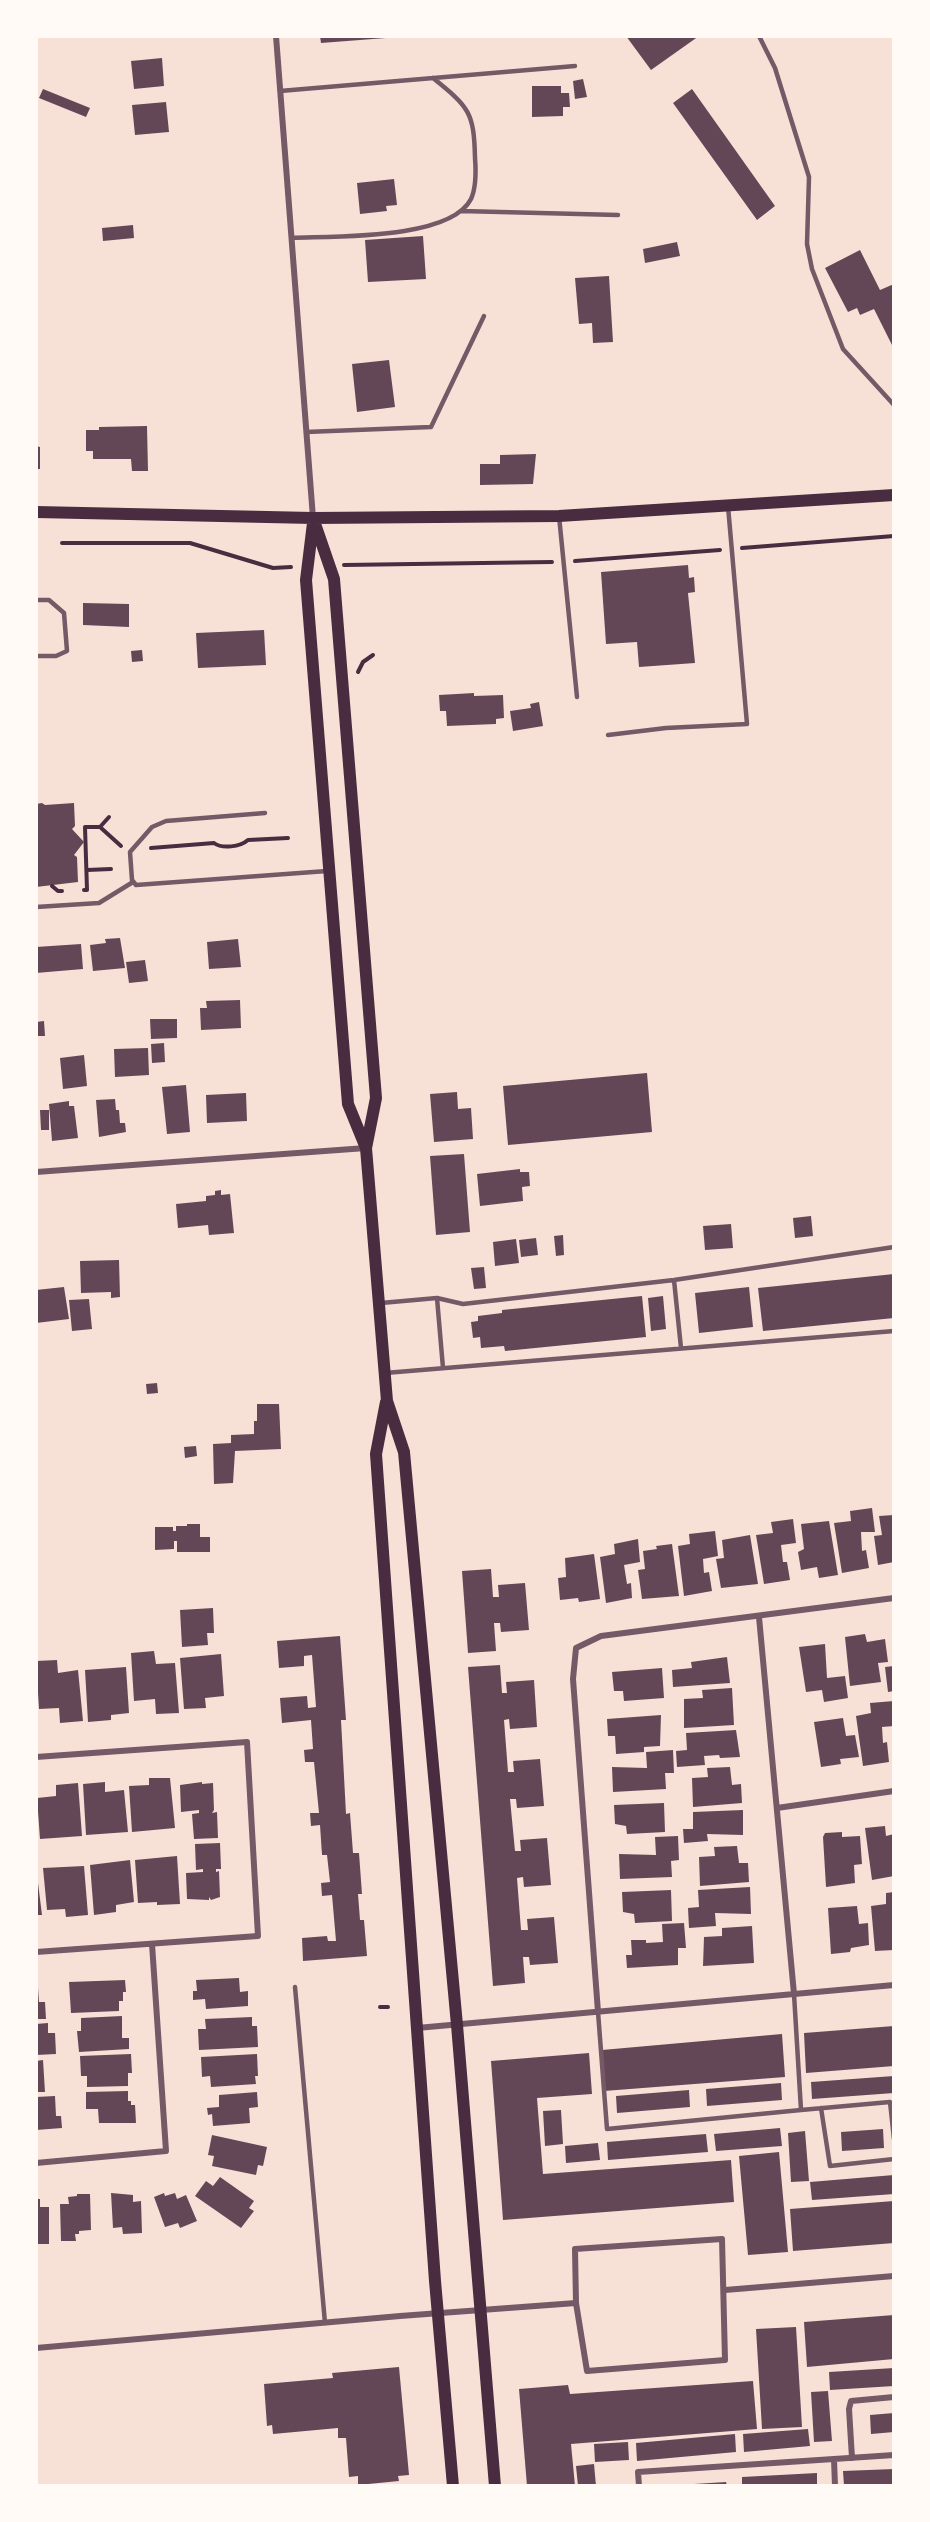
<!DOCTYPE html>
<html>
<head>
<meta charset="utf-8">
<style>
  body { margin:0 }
  #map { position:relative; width:930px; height:2522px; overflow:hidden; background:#f7e1d7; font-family:"Noto Sans",sans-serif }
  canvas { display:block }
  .frame { position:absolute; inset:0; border:38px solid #fffaf5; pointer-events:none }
</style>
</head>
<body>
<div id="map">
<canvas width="930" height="2522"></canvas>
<div class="frame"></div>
</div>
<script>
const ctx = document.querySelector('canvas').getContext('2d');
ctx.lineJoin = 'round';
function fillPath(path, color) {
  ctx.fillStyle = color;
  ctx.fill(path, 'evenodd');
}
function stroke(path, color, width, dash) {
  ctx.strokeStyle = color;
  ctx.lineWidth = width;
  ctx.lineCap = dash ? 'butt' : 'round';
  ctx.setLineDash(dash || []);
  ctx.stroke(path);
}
fillPath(new Path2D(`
  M320,36H386V38L321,43Z
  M626,36H699L651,70Z
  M162,58L164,86L134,89L131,61Z
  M583,79L587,97L575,99L573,81Z
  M532,86H561V93H569L570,107H563V116L532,117Z
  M43,89L90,108L86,117L39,98Z
  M692,89L775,206L757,220L673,103Z
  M166,102L169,132L135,135L132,105Z
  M394,179L397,205L386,206L387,211L360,214L357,183Z
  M133,225L134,238L103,241L102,228Z
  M423,236L426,279L368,282L365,240Z
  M677,242L680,256L645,263L643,249Z
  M860,250L880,290L894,284V349L874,309L860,315L857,308L848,312L825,268Z
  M609,276L613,342L593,343L592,323L579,324L575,278Z
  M389,360L395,407L357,412L352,364Z
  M147,426L148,471H132L131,459H93V451H86V430H99V427Z
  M36,446L40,447V469H36Z
  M536,454L533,484L480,485V464H500V455Z
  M688,565L689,578L694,577L695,592L688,593L695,663L639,667L637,642L606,644L601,572Z
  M83,603L129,604V627L83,625Z
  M264,630L266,665L198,668L196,633Z
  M142,650L143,661L132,662L131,651Z
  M474,693V696L503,695L504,718L496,719V724L447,726L446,711H440L439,695Z
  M539,702L543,726L513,731L510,711L531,708L530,704Z
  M42,803L45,805L74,803L75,826L72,829L84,842L74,855L77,857L78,882L36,887V804Z
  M120,938L125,968L93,971L90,945L106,943L105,939Z
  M238,939L241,967L209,969L207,942Z
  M81,944L83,969L36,973V947Z
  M145,960L148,981L129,983L126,962Z
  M240,1000L241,1028L201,1030L200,1008H207L206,1001Z
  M150,1019H177V1038L151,1039Z
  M44,1021L45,1036H36V1022Z
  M164,1043L165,1062L152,1063L151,1044Z
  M148,1048L149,1075L115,1077L114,1049Z
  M84,1055L87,1086L63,1089L60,1058Z
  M647,1073L652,1132L508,1145L503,1086Z
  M186,1085L190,1132L167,1134L162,1087Z
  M457,1092L458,1109L471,1108L473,1139L434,1142L430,1094Z
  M246,1093L247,1121L207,1123L206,1095Z
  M115,1099L116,1110H119L120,1123H125L126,1132L99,1137L96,1100Z
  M69,1101V1106H74L78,1138L52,1141L49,1104Z
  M40,1110H49V1130H41Z
  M464,1154L470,1232L436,1235L430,1156Z
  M520,1169V1172H529L530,1186L522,1187L523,1201L480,1206L477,1174Z
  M221,1190V1195L230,1194L234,1233L209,1235L208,1225L178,1228L176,1204L206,1201V1196L215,1195V1191Z
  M811,1216L813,1236L795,1238L793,1218Z
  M731,1224L733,1248L705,1250L703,1226Z
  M563,1235L564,1255L556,1256L554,1236Z
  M536,1238L538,1255L521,1257L519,1240Z
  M516,1239L519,1263L495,1266L493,1242Z
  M119,1260L120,1297L111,1298V1292L81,1293L80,1261Z
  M484,1267L486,1288L474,1289L471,1268Z
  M894,1274V1318L763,1331L758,1288Z
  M64,1287L69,1319L36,1323V1290Z
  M749,1287L753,1327L699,1333L695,1293Z
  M642,1296L646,1337L505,1351L504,1346L481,1348L480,1337L473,1338L471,1322L478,1321V1316L502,1313V1310Z
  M663,1296L666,1329L651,1331L648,1298Z
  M89,1299L92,1329L72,1331L69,1300Z
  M157,1383L158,1393L147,1394L146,1384Z
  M257,1404H279L281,1449L235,1451L233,1483L214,1484L213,1444L231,1443V1435L254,1434V1421H257Z
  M196,1446L197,1456L185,1458L184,1447Z
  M872,1508L875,1532H861L862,1551L866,1550L869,1568L842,1573L834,1523L851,1521L850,1511Z
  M894,1515V1562L878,1565L874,1536L882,1535L879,1516Z
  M793,1519L796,1543L781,1545L783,1562H787L790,1580L764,1584L756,1535L773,1533L771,1522Z
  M829,1521L838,1575L819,1578L817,1567L801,1570L798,1552L804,1549L801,1524Z
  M187,1524H200V1537H210V1552H177V1541H174V1549L155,1550V1527H173V1531H176V1526H187Z
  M715,1531L718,1556L703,1559L704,1573L709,1572L712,1591L684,1596L678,1546L690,1544L689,1534Z
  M750,1535L758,1584L721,1588L716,1559L724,1558L722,1540Z
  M638,1539L640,1562L624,1565L627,1584L631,1583L632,1598L606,1603L600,1557L615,1554L614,1544Z
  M672,1544L679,1596L642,1599L638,1570L645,1569L643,1551L657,1549L656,1546Z
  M594,1554L600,1599L579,1602L578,1598L560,1600L558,1578L566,1577L565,1558Z
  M491,1569L493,1597H499L498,1585L525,1583L529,1630L501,1632L500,1623H494L496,1651L468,1653L462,1571Z
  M213,1608L214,1633H207L208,1645L182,1647L180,1610Z
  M865,1634L867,1642L885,1639L888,1662L878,1663L881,1682L850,1686L845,1637Z
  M340,1636L346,1720H341L346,1814L350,1813L353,1853H359L362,1894H358L360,1920H364L367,1956L303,1961L302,1938L327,1936L328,1941H336L332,1895L322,1896L321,1883L330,1882L327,1855H322L320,1825L311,1826L310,1813H319L314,1762H305L304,1750L313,1749L311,1720L282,1723L280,1698L307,1696L308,1708L316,1707L312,1655L304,1656V1666L279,1668L277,1641Z
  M825,1644L827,1678L845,1676L848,1698L824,1702L822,1690L806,1692L799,1647Z
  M154,1651L156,1664L175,1663L179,1713L156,1714L155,1699L134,1701L131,1653Z
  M221,1654L224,1696L205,1698L206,1708L184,1709L180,1658Z
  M727,1657L730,1683L673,1687L672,1670L692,1668L691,1662Z
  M57,1660L58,1673L78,1670L83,1721L60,1723L59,1708L39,1709L36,1661Z
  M500,1665L502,1693H507L506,1682L534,1680L537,1727L510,1729L509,1719L504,1720L508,1772H514L513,1761L540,1759L544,1806L517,1808L516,1799H510L515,1851H521L520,1840L547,1838L551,1885L524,1887L523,1877L517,1878L521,1930H528L527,1919L554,1917L558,1963L530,1965L529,1957H523L525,1983L493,1986L468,1667Z
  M894,1666V1691L888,1692L885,1667Z
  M126,1667L129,1713L111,1715V1720L88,1722L85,1670Z
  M662,1668L664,1698L624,1701L623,1691H614L612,1672Z
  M732,1688L734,1725L684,1728V1699L703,1698L702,1690Z
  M894,1701V1726L882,1727L883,1743L887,1742L889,1762L863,1766L856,1716L871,1713L870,1703Z
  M661,1715L660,1746L644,1747V1752L616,1754L615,1736H608L607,1719Z
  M843,1718L846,1736L855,1735L859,1757L840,1759L841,1764L821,1767L814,1722Z
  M736,1730L740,1757L720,1758L719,1755L704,1756L705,1765L677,1767L676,1751L687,1750L686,1733Z
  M673,1750L674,1773H665L666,1789L613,1792L612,1767L647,1768L646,1752Z
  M730,1767L732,1785L741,1784L742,1803L693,1807L692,1778L708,1777L707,1768Z
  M149,1778H170L175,1828L132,1832L129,1786L149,1785Z
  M105,1782V1792L124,1790L128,1832L86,1835L83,1784Z
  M202,1782V1784L213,1783L214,1810L212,1813L217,1812L218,1838L194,1839L192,1814L199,1813V1810L181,1812L180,1785Z
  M78,1783L82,1836L40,1839L37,1798L56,1796V1785Z
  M664,1803L665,1832L627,1834L626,1826L615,1824L614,1805Z
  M743,1810V1835L707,1834L708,1841L684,1843L683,1829H693V1812Z
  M885,1826L886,1836L894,1834V1876L872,1880L865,1828Z
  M842,1832V1837L860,1836L862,1864L854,1865L855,1883L826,1887L823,1837L825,1833Z
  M678,1836L679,1860L671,1861L672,1877L620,1879L619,1854L656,1855L655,1837Z
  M220,1843L221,1869H216V1872L219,1871L220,1897L211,1900L209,1897V1900L187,1899L186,1873L203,1872V1869L196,1870L195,1844Z
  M737,1846L739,1863H748L749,1882L700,1886L699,1857L715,1856L714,1847Z
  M177,1856L180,1904L157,1905V1902L138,1903L135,1860Z
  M130,1860L134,1902L116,1905V1912L94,1915L90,1865Z
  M84,1866L88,1915L66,1917L65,1909L47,1910L43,1868Z
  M36,1867L42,1915H36Z
  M750,1887L751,1914L715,1913L716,1926L689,1928L688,1908L699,1907L698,1890Z
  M671,1890L672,1921L635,1923L634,1914L623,1912L622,1892Z
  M894,1892V1950L875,1951L871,1906L886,1904V1893Z
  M857,1906L859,1924L868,1923L869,1945L851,1948L850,1952L831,1954L828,1908Z
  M684,1923L686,1948H678V1965L627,1968L626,1955H632L631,1940H646V1943L663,1942L662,1924Z
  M752,1926L754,1963L703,1966L704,1937L722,1936V1928Z
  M239,1978L240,1992L248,1991V2006L206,2009L205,1999L193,2000V1991H197L196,1980Z
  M125,1980L126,1992H123V2001H119V2011L71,2013L69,1982Z
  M36,1988H38L39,2002H45L46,2019H36Z
  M122,2016V2038H129V2049L79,2052L77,2031H81V2018Z
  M252,2017V2026H257L258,2047L199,2050L198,2029H206L205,2019Z
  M48,2023V2033H55L56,2054L36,2055V2024Z
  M894,2026V2066L806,2073L804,2033Z
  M782,2034L785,2077L604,2091L602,2050Z
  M589,2053L592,2094L537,2098L543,2174L731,2160L734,2202L503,2220L491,2061Z
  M131,2054L132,2073H128V2086L87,2087V2076H81L80,2056Z
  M257,2054L258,2076H255L256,2084L211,2087L210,2076L202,2077L201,2057Z
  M43,2060L45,2092H36V2061Z
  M894,2076V2093L812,2099L811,2082Z
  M781,2083L782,2100L707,2106L706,2089Z
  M689,2090L690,2107L617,2113L616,2096Z
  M128,2091V2101H131V2105H135L136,2123H99L98,2109H86V2092Z
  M257,2092L258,2107L249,2108L250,2123L213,2126L212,2114L208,2115L207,2108L219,2107V2095Z
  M55,2096L56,2116H61L62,2128L36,2130V2097Z
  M561,2110L563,2144L545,2146L543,2111Z
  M780,2128L782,2146L716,2151L714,2134Z
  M883,2129L884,2148L842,2151L841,2132Z
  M805,2131L809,2181L791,2182L788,2133Z
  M706,2134L708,2152L608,2160L607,2142Z
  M212,2135L267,2147L263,2166L258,2165L256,2175L212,2166L214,2156L208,2155Z
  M598,2143L600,2160L566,2163L565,2146Z
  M779,2152L788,2252L748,2255L739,2156Z
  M894,2175V2194L812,2200L810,2182Z
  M220,2177L254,2201L249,2208L254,2211L241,2228L195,2196L206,2181L213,2186Z
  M111,2193L133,2195V2202L141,2201L142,2233L123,2234L122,2227L113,2228Z
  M164,2193L165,2196L175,2193L177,2199L186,2195L197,2221L180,2228L178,2223L165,2227L154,2197Z
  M77,2194H90L91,2230L79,2231V2234H75L76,2241H61L60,2204H69L68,2197L77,2196Z
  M36,2199H40V2207H49V2244H36Z
  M894,2201V2243L793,2251L790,2209Z
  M894,2315V2359L807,2367L804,2322Z
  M796,2327L802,2427L762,2429L756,2329Z
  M399,2367L409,2475L398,2476L399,2481L358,2485V2476L349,2477L346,2438H338V2428L273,2434L272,2425L267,2426L264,2384L333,2378L332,2373Z
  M894,2368V2386L830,2390L829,2372Z
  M753,2381L757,2429L571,2444L575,2486H527L519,2389L568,2385L570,2394Z
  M828,2391L832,2441L814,2442L811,2392Z
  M894,2413V2432L871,2434L870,2415Z
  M808,2429L810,2446L744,2452L743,2434Z
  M735,2434L736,2452L637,2461L636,2443Z
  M628,2442L629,2460L595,2462L594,2444Z
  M594,2464L596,2486H578L576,2466Z
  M894,2469V2486H844L843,2471Z
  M817,2473V2486H742V2477Z
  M726,2482L727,2486H694V2484Z`), '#644757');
stroke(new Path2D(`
  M62,543H190L273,568L291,567
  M742,548L894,536
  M575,561L720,550
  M344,565L552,562
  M358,672L363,662L373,655
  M100,827L109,817
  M151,848L214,843C222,849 240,847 248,840L288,838
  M87,870L111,869
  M52,886L58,891H62
  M84,890H87L85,827H100L121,846
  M380,2007H388`), '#4a2c40', 4);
stroke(new Path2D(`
  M759,36L775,68L809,177L807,244L812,269L843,349L894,405
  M280,91L575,66
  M461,211L618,215
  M292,238C333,236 450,240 471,199C476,188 476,171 475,158C474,112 469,107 433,78
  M306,432L431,427L484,316
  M559,516L577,697
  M36,600H49L64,613L67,651L56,656H36
  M608,735L666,728L747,724L728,506
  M265,813L166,821L152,827L130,852L132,880L136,885L327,871
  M36,907L99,903L133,882
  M674,1280L681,1348
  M437,1298L443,1368
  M381,1303L437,1298L463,1304L674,1280L894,1247
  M385,1373L894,1331
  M295,1987L325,2323
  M598,2012L607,2129L801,2110L794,1994
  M821,2108L830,2166L894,2159
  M801,2110L890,2102L894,2139`), '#755966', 4.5);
stroke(new Path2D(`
  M276,36L313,518
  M36,1172L366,1148
  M759,1617L794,1994
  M36,1757L247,1742L258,1936L36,1952
  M777,1808L894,1791
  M598,2012L573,1679L576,1648L601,1636L894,1598
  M417,2028L894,1985
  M36,2163L166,2151L152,1944
  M722,2239L725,2360L587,2371L576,2303L575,2249Z
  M725,2290L894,2276
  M36,2348L400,2316L576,2303
  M852,2458L849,2409L851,2401L894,2397
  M834,2459L835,2486
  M639,2486L638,2472L894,2455`), '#755966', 6);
stroke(new Path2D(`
  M36,512L313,518L559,516L894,495
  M313,518L334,579L376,1098L366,1148L387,1401L404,1452L457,2025L495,2486
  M313,523L306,580L348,1104L366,1148
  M386,1402L376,1454L435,2281L453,2486`), '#4a2c40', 12);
</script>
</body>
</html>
